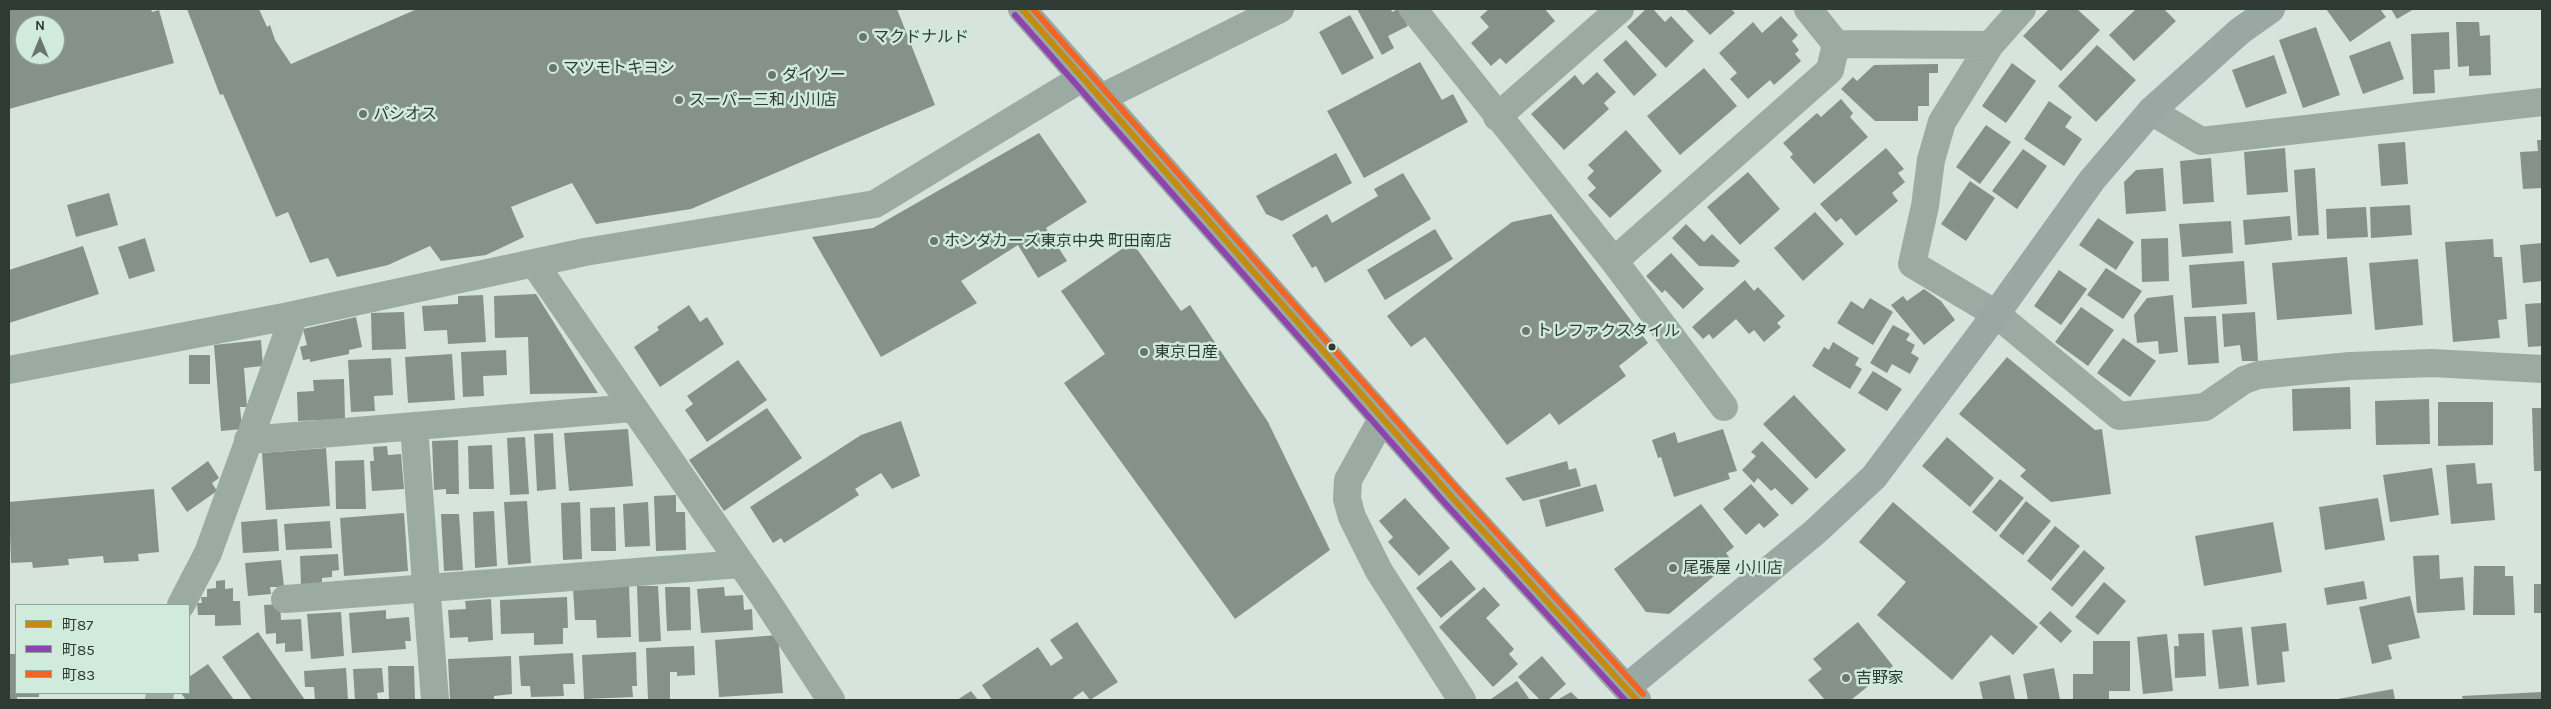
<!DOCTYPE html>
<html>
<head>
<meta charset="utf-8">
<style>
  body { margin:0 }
  #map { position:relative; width:2551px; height:709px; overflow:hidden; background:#d6e4dd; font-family:Karla,"Noto Sans JP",sans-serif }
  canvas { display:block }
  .frame { position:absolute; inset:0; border:10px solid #303a35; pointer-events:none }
  .legend { position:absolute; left:15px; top:604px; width:175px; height:90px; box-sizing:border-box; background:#d0eadc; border:1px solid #90a499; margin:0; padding:6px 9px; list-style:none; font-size:15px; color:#303a35 }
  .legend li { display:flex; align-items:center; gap:10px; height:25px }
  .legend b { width:25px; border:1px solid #90a499 }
  .north { position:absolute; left:15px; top:15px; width:50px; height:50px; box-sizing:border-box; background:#d0eadc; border:1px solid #90a499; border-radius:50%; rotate:0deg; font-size:14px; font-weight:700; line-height:20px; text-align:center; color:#303a35 }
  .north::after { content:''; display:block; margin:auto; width:18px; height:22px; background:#6a7670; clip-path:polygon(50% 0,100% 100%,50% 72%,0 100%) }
</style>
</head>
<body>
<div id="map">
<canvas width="2551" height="709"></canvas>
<div class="frame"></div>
<ul class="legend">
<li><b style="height:6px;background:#c58b0d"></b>町87</li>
<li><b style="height:6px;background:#8e44ad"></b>町85</li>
<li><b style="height:6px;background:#f26522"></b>町83</li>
</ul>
<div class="north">N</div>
</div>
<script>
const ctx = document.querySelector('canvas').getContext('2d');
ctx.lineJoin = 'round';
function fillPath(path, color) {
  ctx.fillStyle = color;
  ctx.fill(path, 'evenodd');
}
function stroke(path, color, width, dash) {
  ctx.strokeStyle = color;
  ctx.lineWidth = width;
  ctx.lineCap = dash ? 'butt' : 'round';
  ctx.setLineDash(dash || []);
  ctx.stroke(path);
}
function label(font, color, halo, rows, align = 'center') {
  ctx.font = font + ' Karla,"Noto Sans JP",sans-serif';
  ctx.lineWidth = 5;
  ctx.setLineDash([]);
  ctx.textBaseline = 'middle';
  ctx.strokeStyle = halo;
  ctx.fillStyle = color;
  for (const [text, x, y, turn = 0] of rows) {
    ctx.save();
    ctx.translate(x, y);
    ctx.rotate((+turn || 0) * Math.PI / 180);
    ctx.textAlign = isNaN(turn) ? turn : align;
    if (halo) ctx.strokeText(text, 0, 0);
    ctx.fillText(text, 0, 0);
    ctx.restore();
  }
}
fillPath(new Path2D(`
  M9,9H151L152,12L159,10L174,63L9,109ZM25,25H55V55H25Z
  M187,9H259L267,27L270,25L275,40L291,64L417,9H897L935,105L691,209L596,224L572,183L511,207L524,237L486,255L441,261L430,246L388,265L337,277L328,258L310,263L288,212L276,217L223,94L220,95Z
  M1357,9H1391L1392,12L1398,9L1408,26L1388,36L1394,48L1382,55Z
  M1489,9H1545L1555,21L1506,64L1500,58L1491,66L1471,43L1489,27L1480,17Z
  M1646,9H1653L1665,22L1671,16L1694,41L1666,68L1627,27Z
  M1685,9H1731L1735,13L1710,35Z
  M2049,9H2077L2100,30L2061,71L2023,36Z
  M2136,9H2164L2176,21L2134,61L2109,35Z
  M2326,9H2380L2386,17L2350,42Z
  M2391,9H2414L2397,19Z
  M1350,15L1374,58L1342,75L1319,32Z
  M1781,16L1798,35L1792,41L1799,50L1795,54L1801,61L1774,85L1770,80L1748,99L1730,79L1737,73L1719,53L1753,22L1762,33Z
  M2456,22H2479L2480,36L2490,35L2491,75L2469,76V66L2458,67Z
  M2316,27L2340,95L2303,108L2279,40Z
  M2449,32L2450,69L2434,70L2435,93L2413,94L2411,34Z
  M1626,40L1657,75L1634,96L1603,60Z
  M2390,41L2404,79L2363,94L2349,56Z
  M2097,45L2136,80L2096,122L2058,86Z
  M2274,55L2287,93L2246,108L2232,70Z
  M1420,62L1442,100L1453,94L1468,122L1364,178L1327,111Z
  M2012,63L2036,81L2006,123L1982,106Z
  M1938,64V73H1929V106H1918V121H1875L1841,89L1853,77L1857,81L1874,65Z
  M1704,68L1737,106L1680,155L1647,116Z
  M1597,72L1616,92L1604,103L1609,109L1564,150L1531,114L1575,75L1583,85Z
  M1841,99L1853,113L1850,117L1868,137L1814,184L1790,157L1793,154L1783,143L1817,113L1821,117Z
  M2049,101L2072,117L2065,127L2082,139L2064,166L2024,139Z
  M1986,125L2011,142L1980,184L1956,167Z
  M1626,130L1662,171L1610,218L1588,195L1596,188L1587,178L1594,171L1588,165Z
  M1039,133L1087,202L1046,228L1067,261L1038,278L1018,245L961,281L977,303L881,357L812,237L873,228Z
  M2537,140H2542V188L2523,189L2520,152L2538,151Z
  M2405,142L2408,184L2381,186L2378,144Z
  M1886,148L1904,169L1898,173L1905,182L1892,193L1898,201L1856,236L1841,218L1836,222L1820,204Z
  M2285,148L2288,192L2247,195L2244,152Z
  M2023,149L2047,166L2017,209L1992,191Z
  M1336,153L1352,183L1282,221L1266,214L1256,196Z
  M2211,158L2214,202L2183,204L2180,161Z
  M2163,168L2166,211L2126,214L2124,182L2136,170Z
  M2315,168L2319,235L2298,236L2294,170Z
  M1748,172L1780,209L1740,245L1707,207Z
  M1403,173L1431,219L1325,283L1316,266L1312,268L1292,235L1327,214L1332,223L1378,196L1374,189Z
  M1970,181L1995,198L1966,241L1941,224Z
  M109,193L118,225L76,237L67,205Z
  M2410,205L2412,235L2371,238L2370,207Z
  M2366,207L2368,237L2327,239L2326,209Z
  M1815,212L1844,244L1803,281L1774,248Z
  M1551,214L1648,343L1619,366L1626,376L1559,425L1550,413L1507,445L1425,337L1411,347L1387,316L1512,222Z
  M2290,216L2292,240L2245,245L2243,220Z
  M2098,218L2134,242L2116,270L2079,245Z
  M2231,221L2233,253L2182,257L2179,224Z
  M1686,224L1704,242L1712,234L1740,261L1734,267L1699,266L1672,238Z
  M1435,229L1453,259L1385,300L1367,270Z
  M145,238L155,271L129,279L118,247Z
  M2168,238L2169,281L2142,282L2141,239Z
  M2493,239L2494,257H2502L2507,319L2498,320L2500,338L2453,342L2445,242Z
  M1132,242L1181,311L1190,305L1268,422L1330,550L1235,619L1064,383L1105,354L1061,291Z
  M2542,243V281L2523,283L2520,245Z
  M83,246L99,294L9,323V270Z
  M1671,253L1704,289L1683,309L1665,290L1662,293L1646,276Z
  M2347,257L2352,314L2277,320L2272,263Z
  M2418,259L2423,325L2375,330L2369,263Z
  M2244,261L2247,304L2192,308L2189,265Z
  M2106,268L2142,291L2123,319L2087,295Z
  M2059,270L2087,289L2061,325L2034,306Z
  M1745,280L1754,291L1758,287L1785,316L1777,323L1781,327L1764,342L1754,330L1749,334L1736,319L1713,339L1709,334L1703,339L1692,327Z
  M1924,289L1941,301L1955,320L1924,345L1891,305L1903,296L1907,301Z
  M536,294L598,393L530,394L528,337L495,338L494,296Z
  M483,295L486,342L448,344L447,330L424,331L422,306L458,304V296Z
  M2173,295L2178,352L2159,354L2158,341L2137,343L2134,315L2147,298Z
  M1870,298L1893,312L1873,345L1837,323L1851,301L1863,309Z
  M2542,303V346L2528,347L2525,304Z
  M689,305L700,322L707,317L724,344L660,387L634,347L659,330L657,327Z
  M2081,307L2114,330L2088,366L2055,342Z
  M404,312L406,349L372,350L371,313Z
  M2255,312L2258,361H2242L2240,345L2224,347L2222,314Z
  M2216,316L2219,363L2188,365L2184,317Z
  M356,317L362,347L349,350V354L310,362V359L303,360L300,347L307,345L303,329Z
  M1893,325L1910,334L1906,340L1915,345L1911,353L1919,358L1910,374L1892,364L1887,373L1870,363Z
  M2123,338L2156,361L2130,397L2097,373Z
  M261,340L263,366L244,368L247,407H240L242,429L221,431L214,345Z
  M1833,342L1859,358L1855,365L1862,369L1850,389L1812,366L1824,347L1829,350Z
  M506,350L507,375L483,376L484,396L463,397L461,352Z
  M452,354L455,400L408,403L405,357Z
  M189,355H210V384H189Z
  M2007,357L2095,430L2102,429L2111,494L2051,502L2020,476L2026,470L1959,414Z
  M391,358L393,395L374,396L375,411L351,412L348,360Z
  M738,360L767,400L707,442L685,410L693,404L687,396Z
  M1873,371L1902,389L1887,411L1858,393Z
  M344,379L345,419L298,421L297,392L314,391L313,380Z
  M2350,387L2351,429L2293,431L2292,389Z
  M1794,395L1846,450L1816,479L1763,424Z
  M2429,399L2430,444L2376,445L2375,401Z
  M2438,402H2493V445L2438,446Z
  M767,408L802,458L724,511L689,460Z
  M2532,408H2542V471H2534Z
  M901,421L920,476L892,489L881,473L855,489L859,495L784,543L781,538L773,543L750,507L861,435Z
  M628,429L633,486L569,491L564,433Z
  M1723,429L1737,471L1728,473L1730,479L1674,497L1661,457L1658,458L1652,440L1675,432L1678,443Z
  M553,433L556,489L537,491L534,434Z
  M525,437L529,494L510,495L507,438Z
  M1947,437L1994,478L1970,507L1922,466Z
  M458,440L459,494H446V489L434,490L432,441Z
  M1762,441L1809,489L1792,505L1775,488L1771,491L1758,478L1754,483L1742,470L1756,456L1751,452Z
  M492,445L494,489H469L468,446Z
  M387,446L388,455L401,454L404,489L372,491L370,461H374L373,447Z
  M326,448L330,506L266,510L262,453Z
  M364,460L366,509H336L335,461Z
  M208,461L219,478L212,483L217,491L187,512L171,488Z
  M1567,461L1569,470L1576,468L1581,486L1523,501L1505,478Z
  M2475,463L2477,484L2492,483L2495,520L2451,524L2446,465Z
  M2432,468L2439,515L2390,522L2383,475Z
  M2000,479L2024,498L1996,532L1972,512Z
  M1596,484L1604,511L1546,527L1539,500Z
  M1751,484L1779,515L1764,528L1759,523L1746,535L1723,509Z
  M154,489L159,552L138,554L139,561L104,563L103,556L68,559L69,565L33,568L32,562L11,563L9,502Z
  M676,495V512H685L686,550L656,551L654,496Z
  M1405,498L1450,548L1419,576L1388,542L1393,537L1379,521Z
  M2378,498L2385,540L2325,550L2319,507Z
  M527,501L531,563L508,565L504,502Z
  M2026,501L2051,521L2023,555L1999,536Z
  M580,502L582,559L563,560L561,503Z
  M648,502L650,546L625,547L623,504Z
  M1893,502L2038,627L2013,655L1991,635L1952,680L1877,615L1906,582L1859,542Z
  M1701,504L1734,547L1726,553L1732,561L1669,614L1646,612L1614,569Z
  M615,507L616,551H591L590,508Z
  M494,511L497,566L475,568L473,512Z
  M404,513L408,571L344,576L340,518Z
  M441,514H459L463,570L444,571Z
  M277,519L279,551L243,553L241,522Z
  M330,521L332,548L286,550L284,524Z
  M2273,522L2282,572L2204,586L2195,536Z
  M2055,526L2080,546L2051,581L2027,561Z
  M2084,550L2105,568L2072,607L2051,589Z
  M338,554L339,570L332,571V577L322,578V585L301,586L300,556Z
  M2439,555L2440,579L2463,577L2465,610L2417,613L2413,556Z
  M281,560L284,587H270L271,594L248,596L245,563Z
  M1451,560L1476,589L1441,618L1416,588Z
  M2474,566H2505V576H2513L2515,615H2473Z
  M225,580V589L233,588V601H240L241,625L215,626V615H198L197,603H202L201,597H207V589L216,588V581Z
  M2364,581L2367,599L2327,605L2324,588Z
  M2104,582L2126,601L2098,635L2075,617Z
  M2534,584H2542V613H2534Z
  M629,586L631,637L597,638L596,620H575L573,588Z
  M637,586H658L661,641L639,642Z
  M665,587H690L691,630L667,631Z
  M724,587L725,596L743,595L744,610L752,609L753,630L701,633L697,589Z
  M1484,587L1500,605L1486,618L1514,649L1509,654L1518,664L1493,687L1439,627Z
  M2410,596L2420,638L2388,645L2392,659L2372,664L2359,607Z
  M567,597L568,628H563V644L534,645V633L501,634L500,600Z
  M491,599L493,640L468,642V637L450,638L448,610L466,609L465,601Z
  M280,604L281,620L301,619L303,651L285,652V643L276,644V633L266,634L264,605Z
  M386,610V619L409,617L411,641H405L406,649L352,653L349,613Z
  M2050,611L2072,631L2061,643L2039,623Z
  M341,612L344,656L311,659L307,614Z
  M1077,622L1118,682L1090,700L1083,691L1073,698L1074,700H992L982,685L1038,647L1051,666L1063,658L1050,640Z
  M1858,622L1893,666L1851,700H1825L1808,680L1822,669L1813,659Z
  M2286,623L2289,651L2282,652L2285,682L2257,685L2251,627Z
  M2242,627L2249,686L2219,689L2212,630Z
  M258,632L305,700H252L222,657Z
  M2204,633L2206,676L2175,678L2174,646H2179L2178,634Z
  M2167,634L2173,691L2143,694L2137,637Z
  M778,635L783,693L719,697L715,640Z
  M2093,641H2130V691H2109V700L2073,699V674H2093Z
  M694,646L695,675L677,676V672H670V700H648L646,648Z
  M636,652L637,686H632L633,697L584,699L582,655Z
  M573,653L575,684H563L564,696L531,697L530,686H521L519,656Z
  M9,654H16V693H39V697H17V700H9Z
  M511,656L512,694L494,696V700H450L448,659Z
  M1542,656L1566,684L1548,700H1540L1518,677Z
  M208,664L234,700H186L181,693H189V677Z
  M388,666H414L415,700H389Z
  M346,668L348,700H315L314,687H305L304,671Z
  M382,668L384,692L377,693L378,700H355L353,669Z
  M2054,668L2060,700H2028L2023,674Z
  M2010,675L2015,700H1983L1979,682Z
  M1517,681L1530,700H1492L1491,699Z
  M2393,689L2395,700H2338V699Z
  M971,691L978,700H957Z
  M1571,692L1579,700H1557Z
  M2542,692V700H2463L2462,696Z`), '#86918c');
stroke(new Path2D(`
  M1413,9L1614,261L1724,407
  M1808,9L1836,44L1990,45
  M2022,9L1990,45L1942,122L1931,160L1925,206L1912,264L1996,314L2119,416L2205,407L2244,380L2259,375L2350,366L2432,363L2542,369
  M1101,98L1280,9
  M2151,111L2201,141L2542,102
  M1497,117L1620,9
  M1614,261L1830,70L1836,44
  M534,263L764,597L831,700
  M9,370L289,316L585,252L875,204L1082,78
  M1382,419L1348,480L1347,499L1352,517L1379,571L1462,700
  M414,427L435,700
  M248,440L632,408
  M285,599L741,564
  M181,605L208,553L291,324L289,316
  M159,700L160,693`), '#9baaa3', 28);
stroke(new Path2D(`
  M1022,9L1450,495L1637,700
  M1626,688L1815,532L1874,477L1996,314L2092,180L2151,111L2240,31L2271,9`), '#99a8a2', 28);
stroke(new Path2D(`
  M1022,9L1450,495L1637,700`), '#c58b0d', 6);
stroke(new Path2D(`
  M1015,15L1443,501L1625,700`), '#8e44ad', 6);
stroke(new Path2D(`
  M1033,9L1457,489L1643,694`), '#f26522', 6);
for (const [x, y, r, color] of [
  [863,37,5,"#6a7670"],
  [553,68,5,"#6a7670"],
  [772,75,5,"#6a7670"],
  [679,100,5,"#6a7670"],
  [363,114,5,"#6a7670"],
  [934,241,5,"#6a7670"],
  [1526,331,5,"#6a7670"],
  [1332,347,4.5,"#303a35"],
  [1144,352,5,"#6a7670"],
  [1673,568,5,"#6a7670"],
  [1846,678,5,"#6a7670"]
]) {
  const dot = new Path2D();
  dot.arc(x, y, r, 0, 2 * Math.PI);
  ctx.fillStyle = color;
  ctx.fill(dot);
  stroke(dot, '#d0eadc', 2);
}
label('16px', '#303a35', '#d0eadc', [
  ["マクドナルド",873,37],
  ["マツモトキヨシ",563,68],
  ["ダイソー",782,75],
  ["スーパー三和 小川店",689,100],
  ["パシオス",373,114],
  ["ホンダカーズ東京中央 町田南店",944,241],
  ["トレファクスタイル",1536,331],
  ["東京日産",1154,352],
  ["尾張屋 小川店",1683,568],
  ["吉野家",1856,678]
], 'left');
</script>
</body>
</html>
